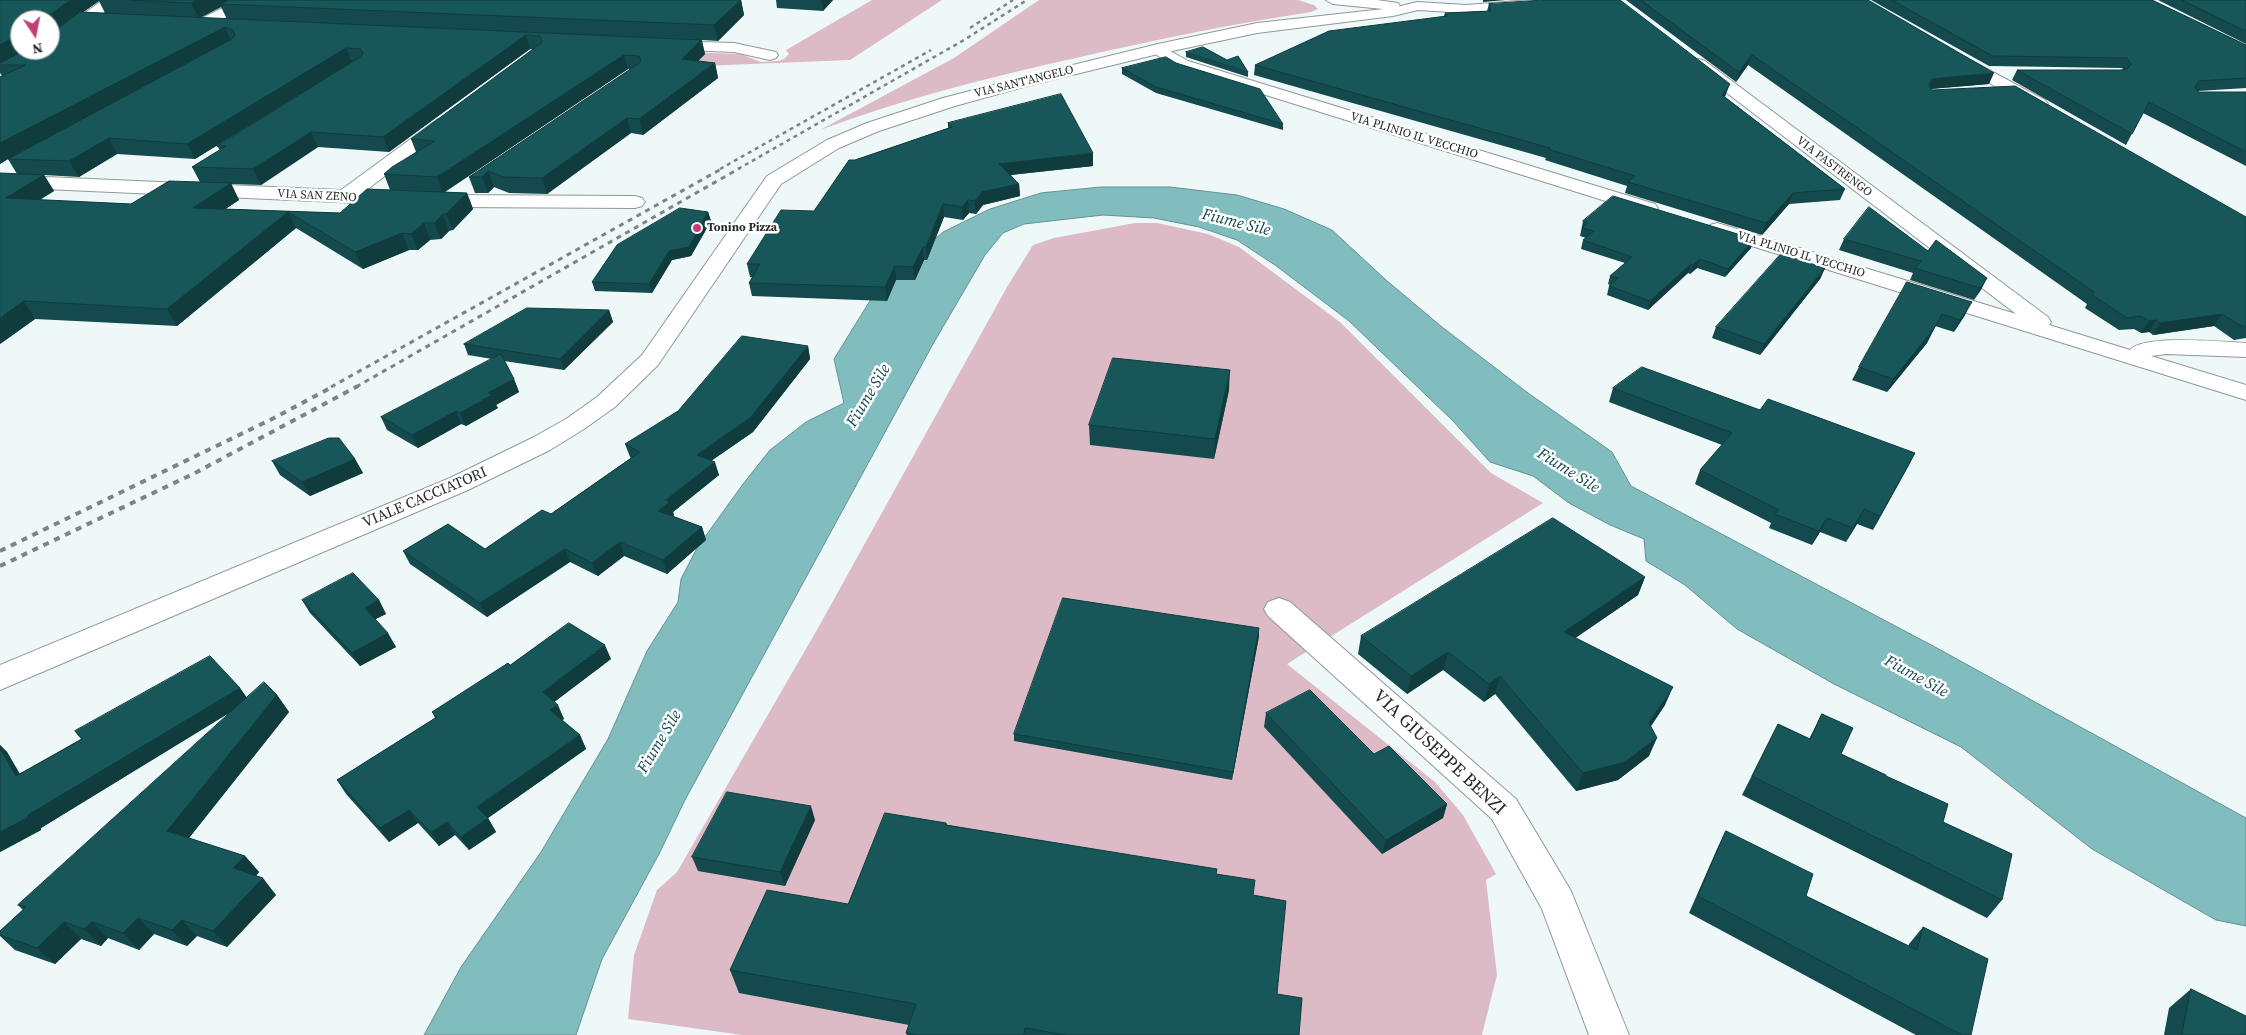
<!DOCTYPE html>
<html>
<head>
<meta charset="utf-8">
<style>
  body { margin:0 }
  #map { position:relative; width:2246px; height:1035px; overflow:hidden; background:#eff8f8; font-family:"Source Serif 4",serif }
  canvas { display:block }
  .north { position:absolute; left:10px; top:10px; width:50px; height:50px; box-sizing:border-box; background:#fff; border:1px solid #a9aaaa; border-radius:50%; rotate:169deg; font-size:14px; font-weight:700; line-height:20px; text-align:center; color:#282b2b }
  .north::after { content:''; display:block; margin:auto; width:18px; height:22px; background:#c53c77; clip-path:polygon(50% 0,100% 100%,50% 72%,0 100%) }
</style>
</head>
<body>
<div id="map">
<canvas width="2246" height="1035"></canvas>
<div class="north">N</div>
</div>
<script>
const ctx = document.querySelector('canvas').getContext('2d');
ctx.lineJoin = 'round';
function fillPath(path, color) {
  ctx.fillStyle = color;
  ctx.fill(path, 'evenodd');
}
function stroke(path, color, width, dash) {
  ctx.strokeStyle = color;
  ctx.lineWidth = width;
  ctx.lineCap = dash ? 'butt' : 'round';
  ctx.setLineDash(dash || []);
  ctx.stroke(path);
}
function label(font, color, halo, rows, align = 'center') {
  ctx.font = font + ' "Source Serif 4",serif';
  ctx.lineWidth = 5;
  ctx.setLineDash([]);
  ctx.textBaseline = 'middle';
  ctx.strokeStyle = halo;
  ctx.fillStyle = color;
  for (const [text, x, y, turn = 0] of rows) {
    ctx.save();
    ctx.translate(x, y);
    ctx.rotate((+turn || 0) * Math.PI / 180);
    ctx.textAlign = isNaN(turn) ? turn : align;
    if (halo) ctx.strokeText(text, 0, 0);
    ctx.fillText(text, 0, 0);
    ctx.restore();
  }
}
fillPath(new Path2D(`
  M872,0H942L850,60L653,68L686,52L741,54L761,62L778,61L784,59L789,54L786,50Z
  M1039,0H1298L1314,5L1318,9L1311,12C1232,24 1154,40 1076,58C989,77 904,99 820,130L954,58Z
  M1135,223H1157L1208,234L1239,247L1340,322L1491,473L1543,503L1287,664L1435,782L1463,815L1496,874L1486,880L1497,975L1482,1035H742L628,1019L634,955L657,890L677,872L818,628L1007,287L1033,245L1054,238Z`), '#ddbbc6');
const water = new Path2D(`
  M1101,187H1170L1237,195L1284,209L1332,230L1386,280L1442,327L1528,393L1612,452L1631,486L1935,647L2246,818V926L2216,920L2092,849L1961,747L1834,684L1737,629L1685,585L1646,561L1644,539L1610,525L1569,503L1533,476L1490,462L1453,421L1349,321L1275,265L1237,240L1199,227L1154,218L1103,215L1024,224L1003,233L985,255L933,344L685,800L659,854L602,959L576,1035H424L461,967L541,852L608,739L647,651L678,602L681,579L697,548L743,484L770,450L806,422L844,403L834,359L876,291L943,232L990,209L1041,193Z`);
fillPath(water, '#81bdbf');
stroke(water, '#669193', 1);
const street = new Path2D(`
  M103,0H120L56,49L47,50H50V38Z
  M239,0H257L255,3L206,27H196L193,24L196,21Z
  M1326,0H1377L1398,3L1400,6L1393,10L1333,4Z
  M667,41L734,43L776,52L778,55L776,58L770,60L734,52L661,49L659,46L661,43Z
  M1158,44L1188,61L1655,204L1658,208L1655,212L1648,214L1641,212L1176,67L1152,52L1150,49L1152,46Z
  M1959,54L2045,100L2048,104L2045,108H2033L1953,62L1951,59L1953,56Z
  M1699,59L1705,61L2048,317L2051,322L2049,325L2130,350C2144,334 2223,342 2246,343V357L2166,354L2151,356L2246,385V400L1710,233L1707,229L1710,225L1717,223L1724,225L2016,314L1693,67L1691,64L1693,61Z
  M444,118L450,119L453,123L450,127L365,191L448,195L635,196L642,198L645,202L642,206L635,208L448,207L0,187V175L341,190L438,119Z
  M1279,598L1290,602L1516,799L1571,891L1629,1035H1589L1542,909L1492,819L1268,616L1264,609L1268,602Z`);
const secondary = new Path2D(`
  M1531,0H1598L1591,4L1466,13L1418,10L1393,16L1257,33L1158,54L1027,86L955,106L879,131L839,148L781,184L658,365L615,407L584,429L550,450L468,490L0,690V665L450,478L532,438L566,419L597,397L642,355L767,176L827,140L867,123L943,98L1016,79L1158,44L1257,23L1393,8L1417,2L1466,5Z`);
stroke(street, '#909898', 2);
stroke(secondary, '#909898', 2);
fillPath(street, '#fff');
fillPath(secondary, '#fff');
stroke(new Path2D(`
  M970,28L1013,0
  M720,169L931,50
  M738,169L964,40L1027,0`), '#7e8383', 2.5, [4, 4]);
stroke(new Path2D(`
  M331,387L723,168
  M356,387L740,168`), '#7e8383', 3, [5, 5]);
stroke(new Path2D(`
  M0,551L274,418L334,386
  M0,566L195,473L358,386`), '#7e8383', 4, [6, 6]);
fillPath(new Path2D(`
  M0,0H741L744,15L718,41L702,40L705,54L698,61L715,63L718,78L643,135L631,133L547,194L509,193L494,187L488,193H475L469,177L630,70L628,69L445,192L467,193L473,209L453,230L449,231L441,239L430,240L418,250H409L363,269L296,228L177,326L35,319L0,344L17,174L8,159L0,164V77L2,76L0,73ZM99,1L105,13L83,12ZM221,7L227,19L200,18ZM20,20H50V50H20ZM530,49L533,50L411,139L416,152L384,174L390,190L340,213L225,209L239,200L231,184L261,185L318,147L389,152ZM330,76L217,146L220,150L192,167L200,182L131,204L40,200L54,191L44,175L79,177L117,154L195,159Z
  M776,0H833L823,11L777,8Z
  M1626,0H1868L1989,84L1931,89L1932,90L2246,217V338L2234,340L2214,326L2153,335L2149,332L2141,333L2134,329L2119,330L2085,308L2087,304L1748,65L1736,82Z
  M1871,0H2152L2246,45V88L2198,91L2199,92H2246V166L2143,113L2126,145L2012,80L2017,70H2121L2123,69L2122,68L1989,66Z
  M2158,0H2246V44Z
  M1489,4L1726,94L1725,97L1845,189L1840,200L1789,204L1762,235L1625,193L1627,186L1545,160L1546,158L1254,75L1255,65L1444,16L1445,13L1487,11Z
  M1186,52L1248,72V77L1186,57Z
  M1176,63L1283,124V130L1156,93L1122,74V68Z
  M948,123L1093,166L1011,175L1019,184L1020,196L983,205L976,214L969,213L963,220L944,217L927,260H924L915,280H896L887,301L752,296L749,283L752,277H750L747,264L814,211L855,160L948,128Z
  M708,212L711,221L691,256L672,260L652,293L595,291L592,282Z
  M1583,221L1751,248L1725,277L1697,268L1690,274L1688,273L1648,310L1607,295L1609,286L1610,285L1608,284L1610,276L1625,263L1581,249L1583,240L1586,238L1580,236Z
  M1844,239L1928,251L1987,278L1974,300L1910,280L1913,273L1839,250Z
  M1825,268L1820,279L1760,355L1712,338L1716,327Z
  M1907,282L1965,315L1954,332L1935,326L1927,343L1887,392L1852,380L1859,367Z
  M609,310L613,322L564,370L504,361L514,379L519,392L496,405L498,408L466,426L461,424L418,448L387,430L381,417L492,359L468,355L464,344Z
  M808,346L810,359L753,432L712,460L719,475L673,512L674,515L673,516L702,527L706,540L667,574L624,556L598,576L570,562L487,617L410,564L403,551L485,549L551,514L631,458L630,457L625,444Z
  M1613,388L1760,410L1915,453L1873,530L1857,524L1846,542L1820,532L1812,545L1769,528L1771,523L1695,484L1700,470L1722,445L1609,402Z
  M1229,390L1214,459L1090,445L1089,425Z
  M355,459L363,473L310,496L280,475L272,461Z
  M1645,577L1638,595L1575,638L1665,705L1651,726L1649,756L1618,780L1576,791L1495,694L1484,702L1443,670L1407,694L1358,654L1361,636Z
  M302,600H379L386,614L375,619L396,647L360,666L310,613Z
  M1259,636L1232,780L1014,741V734Z
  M611,659L554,702L564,719L562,720L580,735L586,749L488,818L496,832L469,850L455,835L439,846L418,823L389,842L346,794L337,780L435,718L432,712L510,665Z
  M240,688L247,698L277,695L289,712L189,838L245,856L259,872L256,876L276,895L227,947L197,936L187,946L154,934L139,950L108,938L101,946L81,939L55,964L15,950L0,936V931L23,910L18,905L233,710L41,828V830L0,852V745L7,752L20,774L81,739L75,731Z
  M1266,713L1374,754L1447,804L1443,818L1382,854L1264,727Z
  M1822,714L1841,754L1886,776L1943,822L2002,900L1987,918L1742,795L1778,724L1809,739Z
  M815,820L785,886L698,871L692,857Z
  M946,823L947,825L1217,874L1253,895L1277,994L1299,1035H907L906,1033L909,1025L739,993L730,970L848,904Z
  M1726,831L1806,896L1909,946V944L1923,927L1971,1035H1916L1689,913L1717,849Z
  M2191,989L2246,1035H2164L2169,1008Z`), '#144a4d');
fillPath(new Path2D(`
  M71,0H98L99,1L50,36V20H42Z
  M197,0H235L220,4L221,7L199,18L191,3Z
  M741,0L744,15L718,41L714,25Z
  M821,0H833L823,11Z
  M1483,0H1506L1483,2Z
  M225,27L231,41L8,159L0,164V143Z
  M20,34V50H29L0,65V45Z
  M526,35L530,49L389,152L383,137Z
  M701,40L705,54L685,74L682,59Z
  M346,48L352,62L195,159L187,144Z
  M624,55L628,69L443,193L437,177Z
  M1752,55L1748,65L1736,82L1739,72Z
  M715,63L718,78L643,135L639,119Z
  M1994,73L1989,84L1928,89L1924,96L1932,79Z
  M1730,84L1726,94L1718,105L1722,95Z
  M627,118L631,133L547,194L542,178Z
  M311,132L318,147L261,185L253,169Z
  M109,138L117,154L79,177L69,161Z
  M1093,153V166L1000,176L999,164Z
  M488,171L494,187L488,193L482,177Z
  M44,175L54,191L15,214L5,198Z
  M231,183L239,200L202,225L193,208Z
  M1019,184L1020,196L983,205L976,214L975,201L982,192Z
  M467,193L473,209L453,230L446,214Z
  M1793,193L1789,204L1762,235L1766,223Z
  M968,200L969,213L963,220L962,207Z
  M943,204L944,217L927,260L926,247Z
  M288,212L296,228L177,326L167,309Z
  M708,212L711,221L691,256L672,260L652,293L649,284L669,251Z
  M443,214L449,231L441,239L434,223Z
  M424,223L430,240L418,250L411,234Z
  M402,233L409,250L363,269L355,252Z
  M1754,239L1751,248L1725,277L1728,269Z
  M923,247L924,260L915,280L913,267Z
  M1700,259L1697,268L1690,274L1693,265Z
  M1691,264L1688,273L1648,310L1650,301Z
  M895,266L896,280L887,301L885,287Z
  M1825,268L1820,279L1760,355L1764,344Z
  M1987,278L1981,290L1974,300L1980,288Z
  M24,301L35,319L0,344V318Z
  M1972,302L1965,315L1954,332L1960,320Z
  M609,310L613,322L564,370L560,359Z
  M1942,314L1927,343L1887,392L1893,379Z
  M2222,314L2214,326L2153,335L2160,323Z
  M2156,320L2149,332L2141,333L2149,321Z
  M808,346L810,359L753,432L701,468L697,455Z
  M1230,370L1229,390L1214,459L1215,439Z
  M514,379L519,392L496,405L498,408L466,426L460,413L488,393Z
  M456,411L461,424L418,448L412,435Z
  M1915,453L1908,467L1873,530L1880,516Z
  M355,459L363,473L310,496L302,482Z
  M715,462L719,475L673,512L674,515L663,524L658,511L666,500Z
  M1864,509L1857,524L1846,542L1853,528Z
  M1827,518L1820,532L1812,545L1819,531Z
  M702,527L706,540L667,574L663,560Z
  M620,542L624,556L598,576L592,563Z
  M565,549L570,562L487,617L480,603Z
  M1645,577L1638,595L1558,650L1564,632Z
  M379,600L386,614L372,621L365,608Z
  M1259,628V636L1232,780L1233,772Z
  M388,633L396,647L360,666L352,653Z
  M605,645L611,659L549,706L543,692Z
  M1448,652L1443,670L1407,694L1411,676Z
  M1500,676L1495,694L1484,702L1489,684Z
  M1673,687L1665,705L1641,741L1649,723Z
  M240,688L249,701L41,828V830L0,852V832Z
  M277,695L289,712L181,848L167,831Z
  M558,705L564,719L556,723L550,710Z
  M580,735L586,749L488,818L496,832L469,850L461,837L477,807Z
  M1657,738L1649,756L1618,780L1576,791L1583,773Z
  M0,745L7,752L28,789L16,776L0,748Z
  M1447,804L1443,818L1382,854L1386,840Z
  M811,806L815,820L785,886L780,872Z
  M409,810L418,823L389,842L380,828Z
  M447,822L455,835L439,846L431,832Z
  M245,856L259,872L247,885L233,868Z
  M263,878L276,895L227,947L213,931Z
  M138,918L154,934L139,950L123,933Z
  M182,920L197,936L187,946L172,930Z
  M64,922L81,939L55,964L37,948Z
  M92,922L108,938L101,946L84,929Z`), '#103c3e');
const building = new Path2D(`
  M0,0H71L42,20H20V34L0,45Z
  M131,0H197L191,3Z
  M229,0H741L714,25L220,4Z
  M1543,0H1620L1730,84L1722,95L1845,189L1793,193L1766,223L1628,182L1635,176L1548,149L1550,148L1255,65L1329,31L1447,16L1445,13L1491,11L1489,4Z
  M1641,0H1868L1994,73L1932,79L1929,85L1932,90L2015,86L2246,217V327H2243L2222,314L2160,323L2156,320L2149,321L2141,316L2127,318L2092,295L2094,292L1752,55L1739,72Z
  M1892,0H2152L2246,45V78L2199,81L2195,87L2199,92H2246V152L2149,102L2132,134L2017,70H2121L2128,68L2131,64L2127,58L1993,56Z
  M2182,0H2246V31Z
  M80,12L701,40L682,59L715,63L639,119L627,118L542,178L504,177L488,171L482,177H469L638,64L641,61L639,56L624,55L437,177L384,174L392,167L435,141L411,139L540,44L542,41L540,36L526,35L383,137L311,132L253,169L192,167L226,146H217L360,57L363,54L361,49L346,48L187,144L109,138L69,161L8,159L232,39L235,35L233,30L225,27L0,143V77L26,65H0V63L25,50H50V35Z
  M1203,47L1227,60L1238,56L1248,72L1186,52Z
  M1166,57L1176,63L1260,89L1283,124L1156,87L1122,68Z
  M1061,94L1093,153L999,164L1019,184L982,192L975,201L968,200L962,207L943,204L926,247H923L913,267L895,266L885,287L749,283L760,264H747L781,210L814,211L849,160H855L952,127L948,123Z
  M0,173L44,175L5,198L131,204L169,181L231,183L193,208L340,213L367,189L467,193L446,214H443L434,223H424L411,234L402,233L355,252L288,212L167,309L24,301L0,318Z
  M1613,196L1754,239L1728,269L1700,259L1693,265L1691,264L1650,301L1609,286L1618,278L1610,276L1632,257L1583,240L1594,231L1582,228L1588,223L1583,221Z
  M1869,207L1928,251L1936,240L1987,278L1980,288L1915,268L1921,261L1844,239Z
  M680,208L708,212L689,247L669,251L649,284L592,282L617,245Z
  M1781,254L1825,268L1764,344L1716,327Z
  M1907,282L1972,302L1960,320L1942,314L1933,330L1893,379L1859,367Z
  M527,308L609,310L560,359L464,344Z
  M742,336L808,346L750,418L697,455L715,462L666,500L670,502L658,511L702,527L663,560L620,542L592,563L565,549L480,603L403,551L448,524L485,549L542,510L551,514L640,452L625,444L678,411Z
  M501,354L514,379L488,393L492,395L460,413L456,411L412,435L381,417Z
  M1113,358L1230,370L1215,439L1089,425Z
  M1642,367L1760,410L1768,399L1915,453L1880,516L1864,509L1853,528L1827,518L1819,531L1775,514L1779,510L1700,470L1732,433L1613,388Z
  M329,438H339L355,459L302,482L272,461Z
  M1553,518L1645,577L1564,632L1673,687L1649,723L1657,738L1625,762L1583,773L1500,676L1489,684L1448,652L1411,676L1361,636Z
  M353,573L379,600L365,608L388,633L352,653L302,600Z
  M1063,598L1259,628L1233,772L1014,734Z
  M569,623L605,645L543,692L558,705L550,710L580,735L477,807L488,818L461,837L447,822L431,832L409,810L380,828L337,780L437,717L432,712L508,663L510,665Z
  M210,656L240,688L28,815L29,817L0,832V748L16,776L82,739L75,731Z
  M264,682L277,695L167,831L245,856L233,868L263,878L213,931L182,920L172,930L138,918L123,933L92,922L84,929L64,922L37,948L0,935V931L26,907L18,905Z
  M1310,690L1374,754L1389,746L1447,804L1386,840L1266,713Z
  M1822,714L1853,728L1841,754L1886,775V776L1948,804L1943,822L2012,854L2002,900L1752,776L1778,724L1810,739Z
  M727,792L811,806L780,872L692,857Z
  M885,813L946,823V825L1217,869L1216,874L1255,880L1253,895L1286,901L1277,994L1302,998L1299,1035H1065L1025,1028L1024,1035H917L906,1033L916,1004L730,970L767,890L848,904Z
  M1726,831L1813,874L1806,896L1917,950L1923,927L1988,959L1971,1035H1962L1698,896Z
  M2191,989L2246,1016V1035H2182Z`);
fillPath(building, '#175659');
stroke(building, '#103c3e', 1);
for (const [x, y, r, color] of [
  [697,228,5,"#c53c77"]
]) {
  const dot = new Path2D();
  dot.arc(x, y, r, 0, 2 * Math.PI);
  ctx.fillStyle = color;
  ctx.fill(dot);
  stroke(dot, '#fff', 2);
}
label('12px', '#282b2b', '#fff', [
  ["VIA SANT'ANGELO",1024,82,-14],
  ["VIA PLINIO IL VECCHIO",1414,136,17],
  ["VIA PASTRENGO",1834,167,37],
  ["VIA SAN ZENO",317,196,3],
  ["VIA PLINIO IL VECCHIO",1801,255,17]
]);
label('bold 12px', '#282b2b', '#fff', [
  ["Tonino Pizza",707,228]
], 'left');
label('15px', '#282b2b', '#fff', [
  ["VIALE CACCIATORI",425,498,-23]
]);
label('italic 16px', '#12484b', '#fff', [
  ["Fiume Sile",1236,223,14],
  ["Fiume Sile",869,396,-59],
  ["Fiume Sile",1568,471,32],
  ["Fiume Sile",1916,677,29],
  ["Fiume Sile",660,742,-59]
]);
label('18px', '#282b2b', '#fff', [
  ["VIA GIUSEPPE BENZI",1439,753,43]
]);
</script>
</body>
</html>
